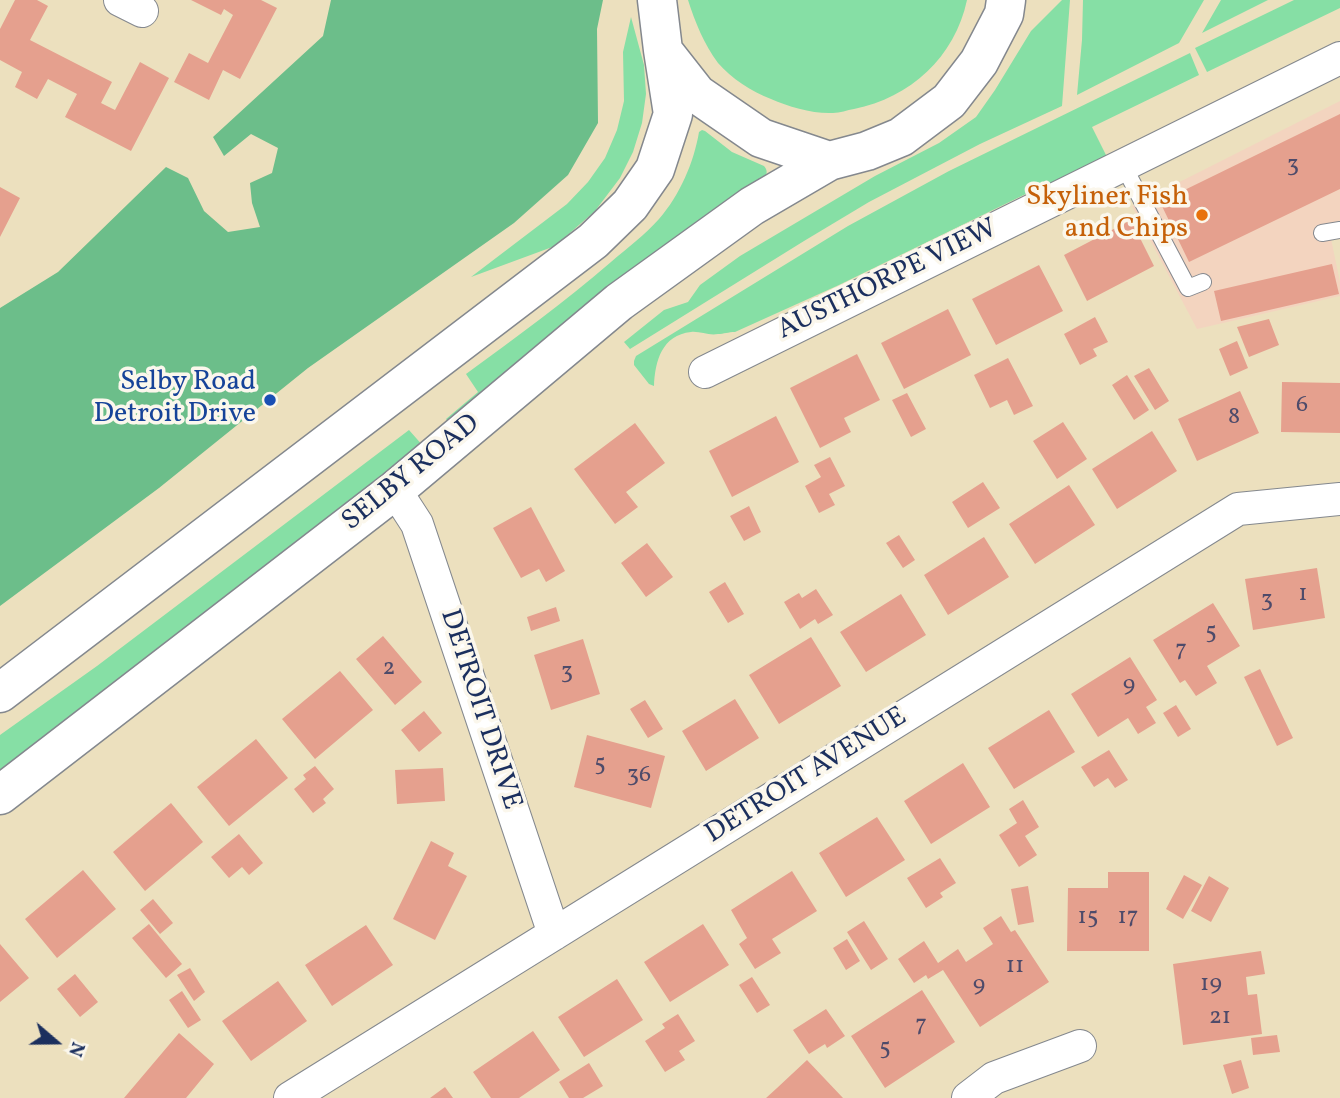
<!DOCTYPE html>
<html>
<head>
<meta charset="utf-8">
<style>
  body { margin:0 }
  #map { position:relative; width:1340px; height:1098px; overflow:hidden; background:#ece0be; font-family:Vollkorn,serif }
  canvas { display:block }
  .north { position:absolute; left:21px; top:1007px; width:70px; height:70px; -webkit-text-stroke:5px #fbf7ec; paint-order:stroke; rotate:110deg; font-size:19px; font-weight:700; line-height:28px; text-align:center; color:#1b2f5e }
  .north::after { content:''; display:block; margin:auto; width:24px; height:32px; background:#1b2f5e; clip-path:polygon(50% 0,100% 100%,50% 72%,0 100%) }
</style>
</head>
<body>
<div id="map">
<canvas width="1340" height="1098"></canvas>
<div class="north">N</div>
</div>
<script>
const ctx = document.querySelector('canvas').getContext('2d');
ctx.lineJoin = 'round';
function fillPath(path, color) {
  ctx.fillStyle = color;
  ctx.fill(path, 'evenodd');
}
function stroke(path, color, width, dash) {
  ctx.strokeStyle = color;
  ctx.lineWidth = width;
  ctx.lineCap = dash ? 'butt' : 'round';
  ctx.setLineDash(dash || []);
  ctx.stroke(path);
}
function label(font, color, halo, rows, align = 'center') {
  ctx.font = font + ' Vollkorn,serif';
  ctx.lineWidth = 7;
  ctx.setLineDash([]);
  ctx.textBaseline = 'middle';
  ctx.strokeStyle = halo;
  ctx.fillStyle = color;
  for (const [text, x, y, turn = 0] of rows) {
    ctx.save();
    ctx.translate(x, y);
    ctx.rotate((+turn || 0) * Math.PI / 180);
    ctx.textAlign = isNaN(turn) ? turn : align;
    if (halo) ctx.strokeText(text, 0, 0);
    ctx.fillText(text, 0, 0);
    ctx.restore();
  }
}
fillPath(new Path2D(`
  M1340,101V238L1331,239L1340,282V296L1197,329L1132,206Z`), '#f3d4bf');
fillPath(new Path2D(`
  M688,0H967C955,57 910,98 854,109C847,110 840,113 833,113C813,114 789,107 771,99C752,92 731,78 718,63C704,44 695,22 688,0Z
  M1062,0H1070L1062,106L980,144L869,202L804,241L630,349L624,342L664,310L688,302L700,285L740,256L875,176L939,143L976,117L995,90L1031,31Z
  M1083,0H1204L1179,43L1077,95L1082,40Z
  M1221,0H1268L1202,33Z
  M1294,0H1340V8L1207,72L1195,48Z
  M631,17L644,65L646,94L642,123L633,152L620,178L595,211L555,246L471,277L567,204L588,182L605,158L617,130L624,101L623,52Z
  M1190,53L1199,75L1092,127L1108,159L1036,189L839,285L735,332C728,332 724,334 718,334C709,336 700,331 691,332C662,335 655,361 654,386L649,384L634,365V361L636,356L848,226L949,171Z
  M702,130L705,131L732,152L764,166C769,172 766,175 763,181L450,424L446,419L478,392L466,374C515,338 565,302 611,262C627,248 645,235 659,219C680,195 694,162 699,132Z
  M409,430L424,447L0,776V735L97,666Z`), '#86dfa5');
fillPath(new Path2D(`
  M331,0H603L597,29L598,123L568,175L514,223L308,368L159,488L0,606V308L58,272L166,167L188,178L204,211L228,232L260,227L252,203L250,183L272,173L278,148L251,134L224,156L213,137L323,36Z`), '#6cbe8a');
fillPath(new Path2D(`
  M15,0H37L48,6L30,40L112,82L101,103L115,110L140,62L169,78L131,151L65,117L77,94L48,79L37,99L15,87L22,72L0,60V29Z
  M191,0H261L277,8L240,79L223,70L209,100L174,82L189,53L208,63L233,15L224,9L221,15Z
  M1340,114V189L1189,262L1160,202Z
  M0,187L20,198L0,237Z
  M1131,220L1154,266L1087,301L1064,255Z
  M1332,264L1339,294L1221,321L1214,291Z
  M1039,265L1063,311L996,345L972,299Z
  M948,309L971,355L904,389L881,343Z
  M1095,317L1108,342L1093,349L1097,356L1080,365L1064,334Z
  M1269,319L1279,345L1249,357L1237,327Z
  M1237,341L1248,368L1230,376L1219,349Z
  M857,354L880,400L844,418L851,432L820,448L790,388Z
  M1008,358L1033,406L1014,415L1007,400L990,408L974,375Z
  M1149,368L1169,401L1155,410L1134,376Z
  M1127,375L1149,410L1134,420L1112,385Z
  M1282,382L1340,383V433L1281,432Z
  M1240,391L1259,433L1197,461L1178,419Z
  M907,393L926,429L911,437L892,400Z
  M776,416L799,462L732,497L709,451Z
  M1063,422L1087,459L1057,479L1033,441Z
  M635,423L665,463L626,492L638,507L615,524L574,469Z
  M1152,431L1177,471L1117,509L1092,469Z
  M830,457L845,486L829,494L835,505L819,513L805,486L821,477L814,465Z
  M983,482L1000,508L968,528L952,502Z
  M1069,485L1095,525L1035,564L1009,524Z
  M749,506L761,532L744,541L730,516Z
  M531,507L565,571L546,582L539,569L521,578L493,528Z
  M899,535L915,560L903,568L886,543Z
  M984,537L1009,577L948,615L924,575Z
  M647,543L673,577L646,597L621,563Z
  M1317,568L1325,618L1253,630L1245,579Z
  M725,582L744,614L728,623L709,592Z
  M816,589L833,615L818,624L815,619L800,629L784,602L799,593L802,598Z
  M901,594L926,635L866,672L840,632Z
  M1213,603L1240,646L1207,666L1217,683L1196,696L1185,680L1180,683L1153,640Z
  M556,607L560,621L531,631L527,617Z
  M383,636L422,682L395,705L356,659Z
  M811,637L841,686L779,724L749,675Z
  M583,639L600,694L551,710L534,655Z
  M1130,657L1157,700L1146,707L1156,723L1138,734L1128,718L1098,737L1071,694Z
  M1260,669L1293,738L1277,746L1244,677Z
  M340,671L373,710L315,759L282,719Z
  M735,699L759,738L706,771L682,731Z
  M645,700L663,729L648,738L630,709Z
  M1176,705L1191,729L1178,737L1163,713Z
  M1049,710L1075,752L1014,789L988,748Z
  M424,711L442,733L419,752L401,730Z
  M587,735L665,756L651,808L574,787Z
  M256,739L288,778L229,826L197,787Z
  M1109,750L1128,780L1115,788L1108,778L1094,787L1081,767Z
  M963,763L990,807L931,844L904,801Z
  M315,766L334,789L323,799L326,803L313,813L294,789L306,779L303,775Z
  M443,768L445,801L397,804L395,770Z
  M1023,800L1039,827L1025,836L1037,855L1019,867L999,835L1017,823L1009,809Z
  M171,803L203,842L145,891L113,852Z
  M877,817L905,860L846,897L819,853Z
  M239,834L263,863L249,875L242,867L229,878L211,857Z
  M431,841L454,853L448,866L467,876L435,940L393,919Z
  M940,858L956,883L940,893L943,897L926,908L907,878Z
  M83,870L116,909L57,958L25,919Z
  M792,871L817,911L772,939L781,953L755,969L739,944L747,938L731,910Z
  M1108,872H1149V951H1067L1068,888H1108Z
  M1184,875L1202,885L1183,919L1166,909Z
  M1209,876L1229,888L1211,922L1191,911Z
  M1028,886L1034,922L1018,925L1011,889Z
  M153,899L173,923L160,934L140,910Z
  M1001,916L1011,932L1015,930L1049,982L980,1027L943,970L928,979L926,975L914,983L898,959L924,941L938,963L958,949L966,962L993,944L983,928Z
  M864,921L888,959L871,970L847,932Z
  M149,924L182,964L166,978L132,938Z
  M703,924L729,965L670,1002L644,962Z
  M366,925L393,965L332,1006L305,965Z
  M847,939L860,961L846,970L833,948Z
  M0,944L29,978L0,1002Z
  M1261,951L1265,974L1246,977L1248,995L1257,994L1262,1034L1183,1045L1173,964Z
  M190,968L205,992L194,1001L177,975Z
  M75,974L98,1002L80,1017L57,989Z
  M752,977L770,1005L757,1013L739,985Z
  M617,979L643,1020L584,1057L558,1017Z
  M278,981L307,1021L251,1061L222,1021Z
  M922,990L955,1042L885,1088L851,1036Z
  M182,991L201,1020L188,1028L169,1000Z
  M826,1009L845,1036L827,1048L825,1044L809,1054L793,1030Z
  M678,1014L695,1041L679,1051L685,1060L665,1072L645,1041L665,1028L662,1024Z
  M533,1031L560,1070L519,1098H491L473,1072Z
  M179,1033L214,1064L191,1092L186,1098H124Z
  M1277,1035L1280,1052L1253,1055L1251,1038Z
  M807,1060L843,1098H766L777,1088Z
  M1241,1060L1249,1088L1232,1094L1223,1065Z
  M589,1063L603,1086L583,1098H569L559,1082Z
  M445,1087L453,1098H430Z`), '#e5a08e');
const service = new Path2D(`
  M1123,165L1188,288L1203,282
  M1322,233L1340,230`);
const minor = new Path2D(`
  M120,0L142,11
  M705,372L1340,58
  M395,490L417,524L554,934
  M290,1098L1238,509L1340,499
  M968,1098L994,1078L1080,1046`);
const secondary = new Path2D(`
  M664,52L697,94L761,138L829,161L867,151L901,137L949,101L979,62L1004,14L1006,0
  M0,693L593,241L630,205L655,169L673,114L663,50L657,0
  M0,795L395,490L619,302L752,206L829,161`);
stroke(service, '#84888e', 18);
stroke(minor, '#84888e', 34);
stroke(secondary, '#84888e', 41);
stroke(service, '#fff', 16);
stroke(minor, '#fff', 32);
stroke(secondary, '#fff', 38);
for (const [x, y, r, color] of [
  [1202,215,7,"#e8710a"],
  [270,400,7,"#1a4fb4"]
]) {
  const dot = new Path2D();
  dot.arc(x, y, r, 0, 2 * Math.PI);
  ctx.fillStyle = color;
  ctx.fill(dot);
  stroke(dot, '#fbf7ec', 2.5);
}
label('24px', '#4e4b6a', null, [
  ["3",1293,167],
  ["6",1302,407],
  ["8",1234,419],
  ["1",1303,596],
  ["3",1267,602],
  ["5",1211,634],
  ["7",1181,652],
  ["2",389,670],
  ["3",567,674],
  ["9",1129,687],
  ["5",600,766],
  ["36",639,777],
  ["15",1088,919],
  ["17",1128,919],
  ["11",1015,968],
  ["19",1211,986],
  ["9",979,987],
  ["21",1220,1019],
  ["7",921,1027],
  ["5",885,1050]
]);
label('28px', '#c56008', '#fbf7ec', [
  ["Skyliner Fish",1188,199],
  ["and Chips",1188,231]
], 'right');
label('28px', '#1b2f5e', '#fbf7ec', [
  ["AUSTHORPE VIEW",888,281,-26],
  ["SELBY ROAD",412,474,-39],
  ["DETROIT DRIVE",479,710,72],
  ["DETROIT AVENUE",807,777,-32]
]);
label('28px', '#164399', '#fbf7ec', [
  ["Selby Road",256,384],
  ["Detroit Drive",256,416]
], 'right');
</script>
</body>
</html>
